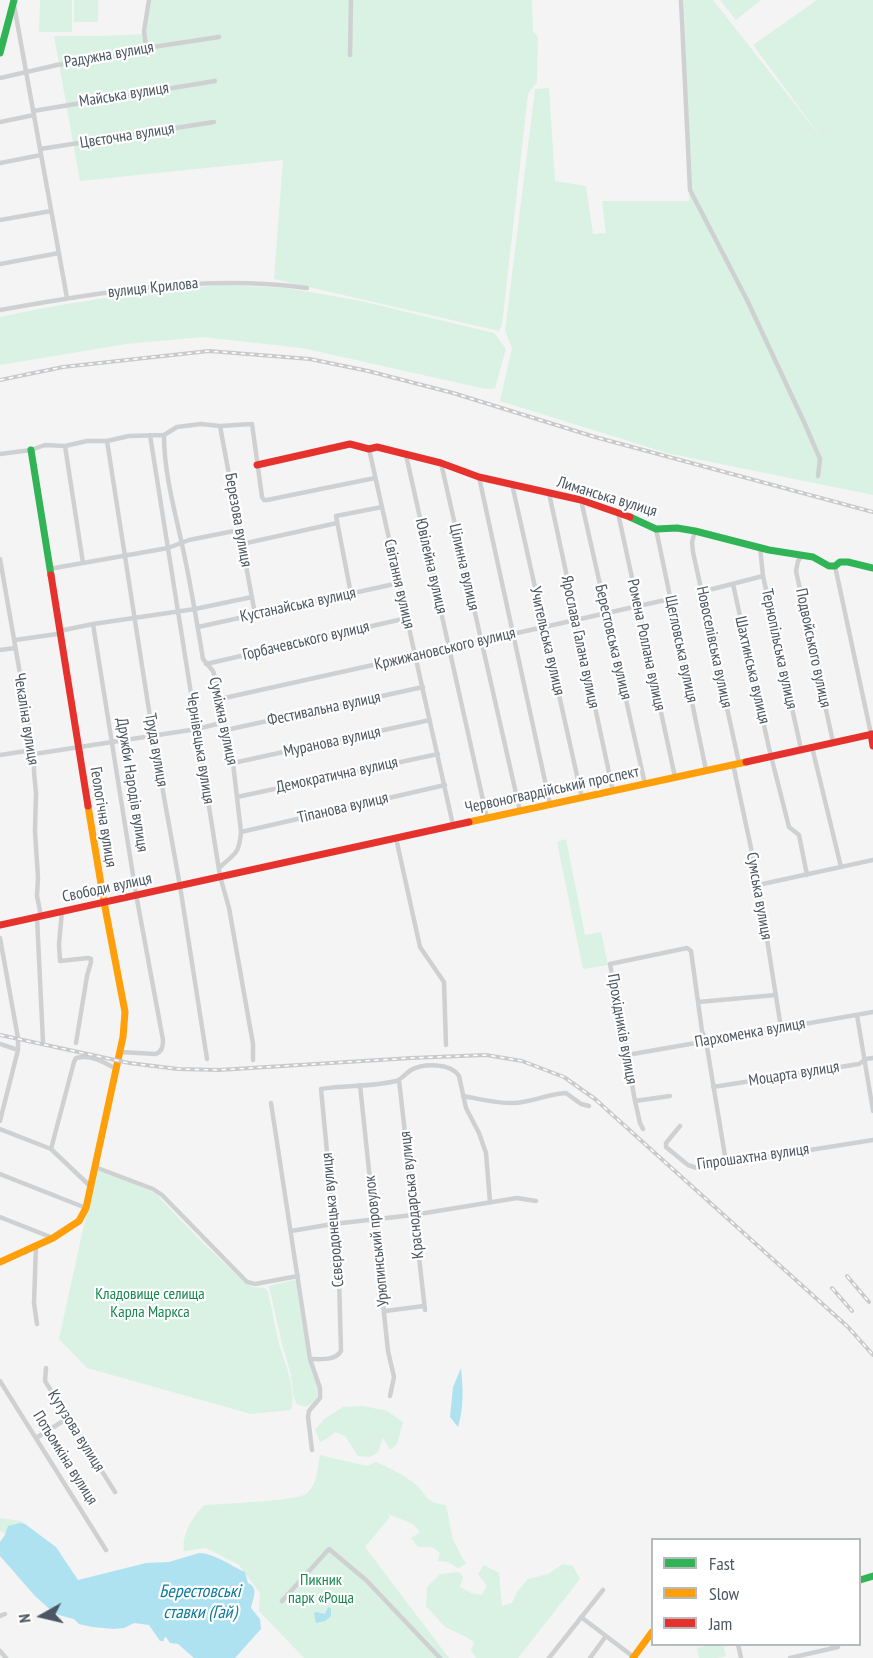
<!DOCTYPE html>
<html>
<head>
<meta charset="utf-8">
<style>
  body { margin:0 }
  #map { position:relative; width:873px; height:1658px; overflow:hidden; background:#f4f4f4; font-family:"PT Sans Narrow",sans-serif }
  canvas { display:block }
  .legend { position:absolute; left:651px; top:1538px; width:210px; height:108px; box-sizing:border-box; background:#fff; border:2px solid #b7bbc0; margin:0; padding:8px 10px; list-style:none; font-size:18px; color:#4a5661 }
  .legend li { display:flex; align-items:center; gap:12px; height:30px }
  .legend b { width:30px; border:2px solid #b7bbc0 }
  .north { position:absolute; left:12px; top:1586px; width:60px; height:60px; -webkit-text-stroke:4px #fff; paint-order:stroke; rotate:262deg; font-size:16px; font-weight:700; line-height:24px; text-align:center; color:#4a5661 }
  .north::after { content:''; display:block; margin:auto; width:21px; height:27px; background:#4a5661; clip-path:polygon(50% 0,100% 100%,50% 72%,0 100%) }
</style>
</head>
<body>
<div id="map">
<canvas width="873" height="1658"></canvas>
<ul class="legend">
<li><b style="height:8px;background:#30b455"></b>Fast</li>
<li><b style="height:8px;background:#ff9f0a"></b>Slow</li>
<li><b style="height:8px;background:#e5322d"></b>Jam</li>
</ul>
<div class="north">N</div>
</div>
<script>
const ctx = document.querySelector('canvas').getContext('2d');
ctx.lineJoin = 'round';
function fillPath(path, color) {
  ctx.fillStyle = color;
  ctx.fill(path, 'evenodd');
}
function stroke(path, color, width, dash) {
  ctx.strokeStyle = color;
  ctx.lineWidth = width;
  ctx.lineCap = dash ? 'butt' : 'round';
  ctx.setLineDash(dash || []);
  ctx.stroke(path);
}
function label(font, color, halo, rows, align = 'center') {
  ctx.font = font + ' "PT Sans Narrow",sans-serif';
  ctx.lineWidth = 4.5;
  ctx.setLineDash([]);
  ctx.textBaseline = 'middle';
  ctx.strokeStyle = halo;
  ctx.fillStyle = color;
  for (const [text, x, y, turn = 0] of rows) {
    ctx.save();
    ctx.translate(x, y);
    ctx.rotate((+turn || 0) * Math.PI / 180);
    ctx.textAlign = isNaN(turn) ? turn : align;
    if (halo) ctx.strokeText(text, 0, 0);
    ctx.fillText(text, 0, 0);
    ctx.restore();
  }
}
fillPath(new Path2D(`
  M40,0H72V32H39Z
  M74,0H98V22H74Z
  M150,0H532L533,31L538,37L537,82L528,94L502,325L499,331L274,279L283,160L80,181L54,36H100L146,34Z
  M684,0H713L824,141L753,45L817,0H873V495L667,453L500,401L512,348L505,331L535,89L549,88L555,181L586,186L593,234L606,233L602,201H689Z
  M720,0H761L736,20Z
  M223,285L287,288L361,301L494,333L506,349L495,388L486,389L302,348L203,337L126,344L0,365V317C73,301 148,291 223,285Z
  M566,839L585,935L601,932L608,965L583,969L557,842Z
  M96,1170L128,1181L155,1193L199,1239L246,1284L253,1287L265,1288L268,1292C272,1310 275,1327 279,1344C285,1363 297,1391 291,1410L251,1414L87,1368L59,1339Z
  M293,1280L296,1281L308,1359L318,1388L317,1397L314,1403L305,1407L297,1404L294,1398L291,1375L282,1344L269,1286Z
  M363,1406L387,1411L403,1422L397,1444L390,1450L383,1438L378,1452L370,1457L358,1456L345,1436L335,1432L328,1438L320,1442L315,1430L324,1419L343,1407Z
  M320,1455L367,1466L376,1462C389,1468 403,1474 415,1484C429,1496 424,1502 446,1505L453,1540L466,1564L458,1568L448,1562L438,1561L440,1553L432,1547H418L411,1538L420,1532L413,1524L388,1514L390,1517L365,1547L449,1658H304L259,1611L260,1593L239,1565L206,1548L184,1551C181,1535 193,1516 204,1505C220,1504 296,1501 306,1494C318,1485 317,1469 320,1455Z
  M0,1518L21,1521L25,1524H14L5,1535L4,1533L0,1531Z
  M563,1564L573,1566L580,1579L518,1658H476L471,1651L474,1642L464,1636L445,1627L426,1606L427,1587L440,1574L459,1572L463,1577L460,1587L471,1593L482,1595L487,1586L478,1574L484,1565L499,1573L502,1606L512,1603L517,1592L528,1579L548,1574Z
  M712,1645H723L726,1656L716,1658H699L697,1648Z`), '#d9f2e3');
fillPath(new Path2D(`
  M461,1368C463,1388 464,1408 458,1427L450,1417L453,1387Z
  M20,1523L25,1524L56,1547L78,1580L146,1563L169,1562L199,1553C214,1553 231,1566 245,1572L248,1583C259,1588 253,1598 251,1608L260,1619L261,1629L235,1658H194L178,1644L170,1643L166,1637L164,1638V1641H160L149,1625L134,1623L124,1628L114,1629L92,1627L79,1624L74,1619L55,1614L35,1596L0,1556V1542L5,1535L8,1526Z
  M328,1607L331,1608V1616L325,1621L316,1623L314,1613L316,1612L325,1614Z`), '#aee2f0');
stroke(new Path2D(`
  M681,0L690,190L747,300L804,422L820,459L818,476
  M14,5L67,298
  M146,48L144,31L149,0
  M350,55L351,0
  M0,78L57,65L140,52L146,48L219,37
  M33,111L215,81
  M0,122L34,115
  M40,149L214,122
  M0,163L41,155
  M0,220L51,211
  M0,264L59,253
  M0,310C101,292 204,274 307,288
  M220,426L255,614
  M150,435L220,876L229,908L253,1044V1060
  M164,435C164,474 175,511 183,549C191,586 197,623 203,659L213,671L215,677L233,763L241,832C239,855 235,853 219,868
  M107,441L153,736L180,886L207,1059
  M65,446L83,563
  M369,449L453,825
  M0,454L31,450L45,445L65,446L87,441H107L129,436L164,435L177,427L201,424L220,426L252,424L262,497L264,500H267L375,478
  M406,455L487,818
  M441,463L520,811
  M479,477L550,804
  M512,484L582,798
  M549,493L613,791
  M581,500L645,784
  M618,513L675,777
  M656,529L706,770
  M695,531L692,542L693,552L739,763
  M242,544L337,523
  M760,547L763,576L801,749
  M802,556L798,561L796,571L833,742
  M0,559L34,754V772L36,793L35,832L38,877L37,896L41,916
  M835,566L871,734
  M49,569L168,548L189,540L239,530
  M733,584L769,748L789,827L799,835L807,875
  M701,592L763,576
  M351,594L336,516L382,507
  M93,624L136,894L163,1040C163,1047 162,1051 156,1054L120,1052
  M198,627L399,583
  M15,640L57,634L64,630L93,624L195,609L252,597
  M0,650L15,648
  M206,664L407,618
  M220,699L670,599
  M226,730L423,687
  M812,747L841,867
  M34,754L197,729L225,722
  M0,755L33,750
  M233,763L430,720
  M733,764L757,876L781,1028
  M237,797L438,754
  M241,832L445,785
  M396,838L420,947L444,982L446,1045
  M758,885L873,860
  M62,911L59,944L60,961L88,958L91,959V962L87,976L76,1043
  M37,917L43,1042
  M0,938L18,1038V1050L0,1121
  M698,1002L776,995
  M857,1015L873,1111
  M0,1044L18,1050
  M627,1055L873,1012
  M399,1080L425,1310
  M360,1085L388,1351L394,1377L390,1396
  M713,1087L859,1064L866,1059L873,1058
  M463,1096C480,1099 498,1104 515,1103C532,1102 548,1094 566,1093L581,1104L589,1106
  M670,1096L635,1101L610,964L687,948L691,951L702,1031L706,1041L726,1162
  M635,1101L640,1123L643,1129
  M271,1103L310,1359L320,1388V1398L309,1411L308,1417L312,1450
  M680,1126L666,1143V1147L688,1165L697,1168L873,1140
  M0,1129L51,1149L90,1186
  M51,1149L74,1062L76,1058C90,1054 104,1062 116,1069
  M95,1167L153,1189L162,1195L247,1282L255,1284L298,1276
  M0,1174L86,1208
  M0,1217L53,1238
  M291,1231L333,1224L413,1215L517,1198L536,1201
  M36,1246L34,1303L37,1324
  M385,1311L424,1306
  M310,1359C321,1359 335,1361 341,1351L339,1278L321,1089C346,1085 372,1087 396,1081C402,1079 406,1073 411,1070C424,1063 451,1063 459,1076L466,1108L479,1133L486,1153L490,1202
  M46,1368L45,1381L115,1492
  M0,1381L106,1550
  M36,1438L68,1418
  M282,1601L329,1549L366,1580L440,1658
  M0,1616L5,1614
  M581,1617L635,1658
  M738,1644L741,1658
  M0,1651L6,1658
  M549,1658L603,1590
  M590,1658L606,1636
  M790,1658L838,1647`), '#ced0d2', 4.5);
stroke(new Path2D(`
  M0,53L14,0
  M31,450L51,575
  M630,517L656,529L677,528L695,531L769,550L813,557L829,566H835L840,562H848L873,568
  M860,1580L873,1576`), '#30b455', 7);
stroke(new Path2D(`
  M469,822L746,762
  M0,1262L53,1238L79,1221L86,1208L123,1037L125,1012L104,902L88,806
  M633,1658L652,1632`), '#ff9f0a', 7);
stroke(new Path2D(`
  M257,465L350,444L369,449L377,447L441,463L479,477L581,500L630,517
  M51,575L88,806
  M871,734L873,746
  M746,762L873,734
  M0,925L469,822`), '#e5322d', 7);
const rail = new Path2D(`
  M0,380L63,367L209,351L310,359L368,371L453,393L595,437L873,512
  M0,1035L129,1063L178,1069L219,1070L411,1058L486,1055L522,1061L564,1077L595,1099L848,1327L873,1355
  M847,1276L869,1302
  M832,1288L852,1311`);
stroke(rail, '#c9cacc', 4);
stroke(rail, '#fff', 1.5, [4.5]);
label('16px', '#4a5661', '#fff', [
  ["Радужна вулиця",109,55,-10],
  ["Майська вулиця",124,95,-9],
  ["Цвєточна вулиця",127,136,-9],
  ["вулиця Крилова",153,288,-6],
  ["Лиманська вулиця",607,497,17],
  ["Березова вулиця",238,520,80],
  ["Ювілейна вулиця",431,566,77],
  ["Цілинна вулиця",464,567,77],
  ["Світання вулиця",399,584,77],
  ["Кустанайська вулиця",298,605,-12],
  ["Горбачевського вулиця",306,641,-13],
  ["Учительська вулиця",547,641,77],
  ["Ярослава Галана вулиця",580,642,78],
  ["Берестовська вулиця",613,642,77],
  ["Ромена Роллана вулиця",646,645,78],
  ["Новоселівська вулиця",714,647,78],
  ["Подвойського вулиця",813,648,78],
  ["Кржижановського вулиця",445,649,-13],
  ["Щегловська вулиця",681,649,78],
  ["Тернопільська вулиця",779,649,78],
  ["Шахтинська вулиця",752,670,77],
  ["Фестивальна вулиця",324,709,-12],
  ["Чекаліна вулиця",26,719,81],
  ["Суміжна вулиця",223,721,78],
  ["Муранова вулиця",332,742,-12],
  ["Чернівецька вулиця",200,748,81],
  ["Труда вулиця",156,750,80],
  ["Демократична вулиця",337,775,-12],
  ["Дружби Народів вулиця",132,785,81],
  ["Червоногвардійський проспект",552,790,-12],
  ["Тіпанова вулиця",343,808,-13],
  ["Геологічна вулиця",103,817,81],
  ["Свободи вулиця",107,888,-12],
  ["Сумська вулиця",759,896,80],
  ["Прохідників вулиця",622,1029,80],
  ["Пархоменка вулиця",750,1033,-10],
  ["Моцарта вулиця",794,1074,-9],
  ["Гіпрошахтна вулиця",753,1157,-8],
  ["Краснодарська вулиця",412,1195,-96],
  ["Сєвєродонецька вулиця",333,1220,-95],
  ["Урюпинський провулок",377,1241,-96],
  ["Кутузова вулиця",76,1431,58],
  ["Потьомкіна вулиця",65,1458,58]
]);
label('16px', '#17864f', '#fff', [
  ["Кладовище селища",150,1294],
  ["Карла Маркса",150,1312],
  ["Пикник",321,1580],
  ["парк «Роща",321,1598]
]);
label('italic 18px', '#0c7c9b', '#fff', [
  ["Берестовські",200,1592],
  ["ставки (Гай)",200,1613]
]);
</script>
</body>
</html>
